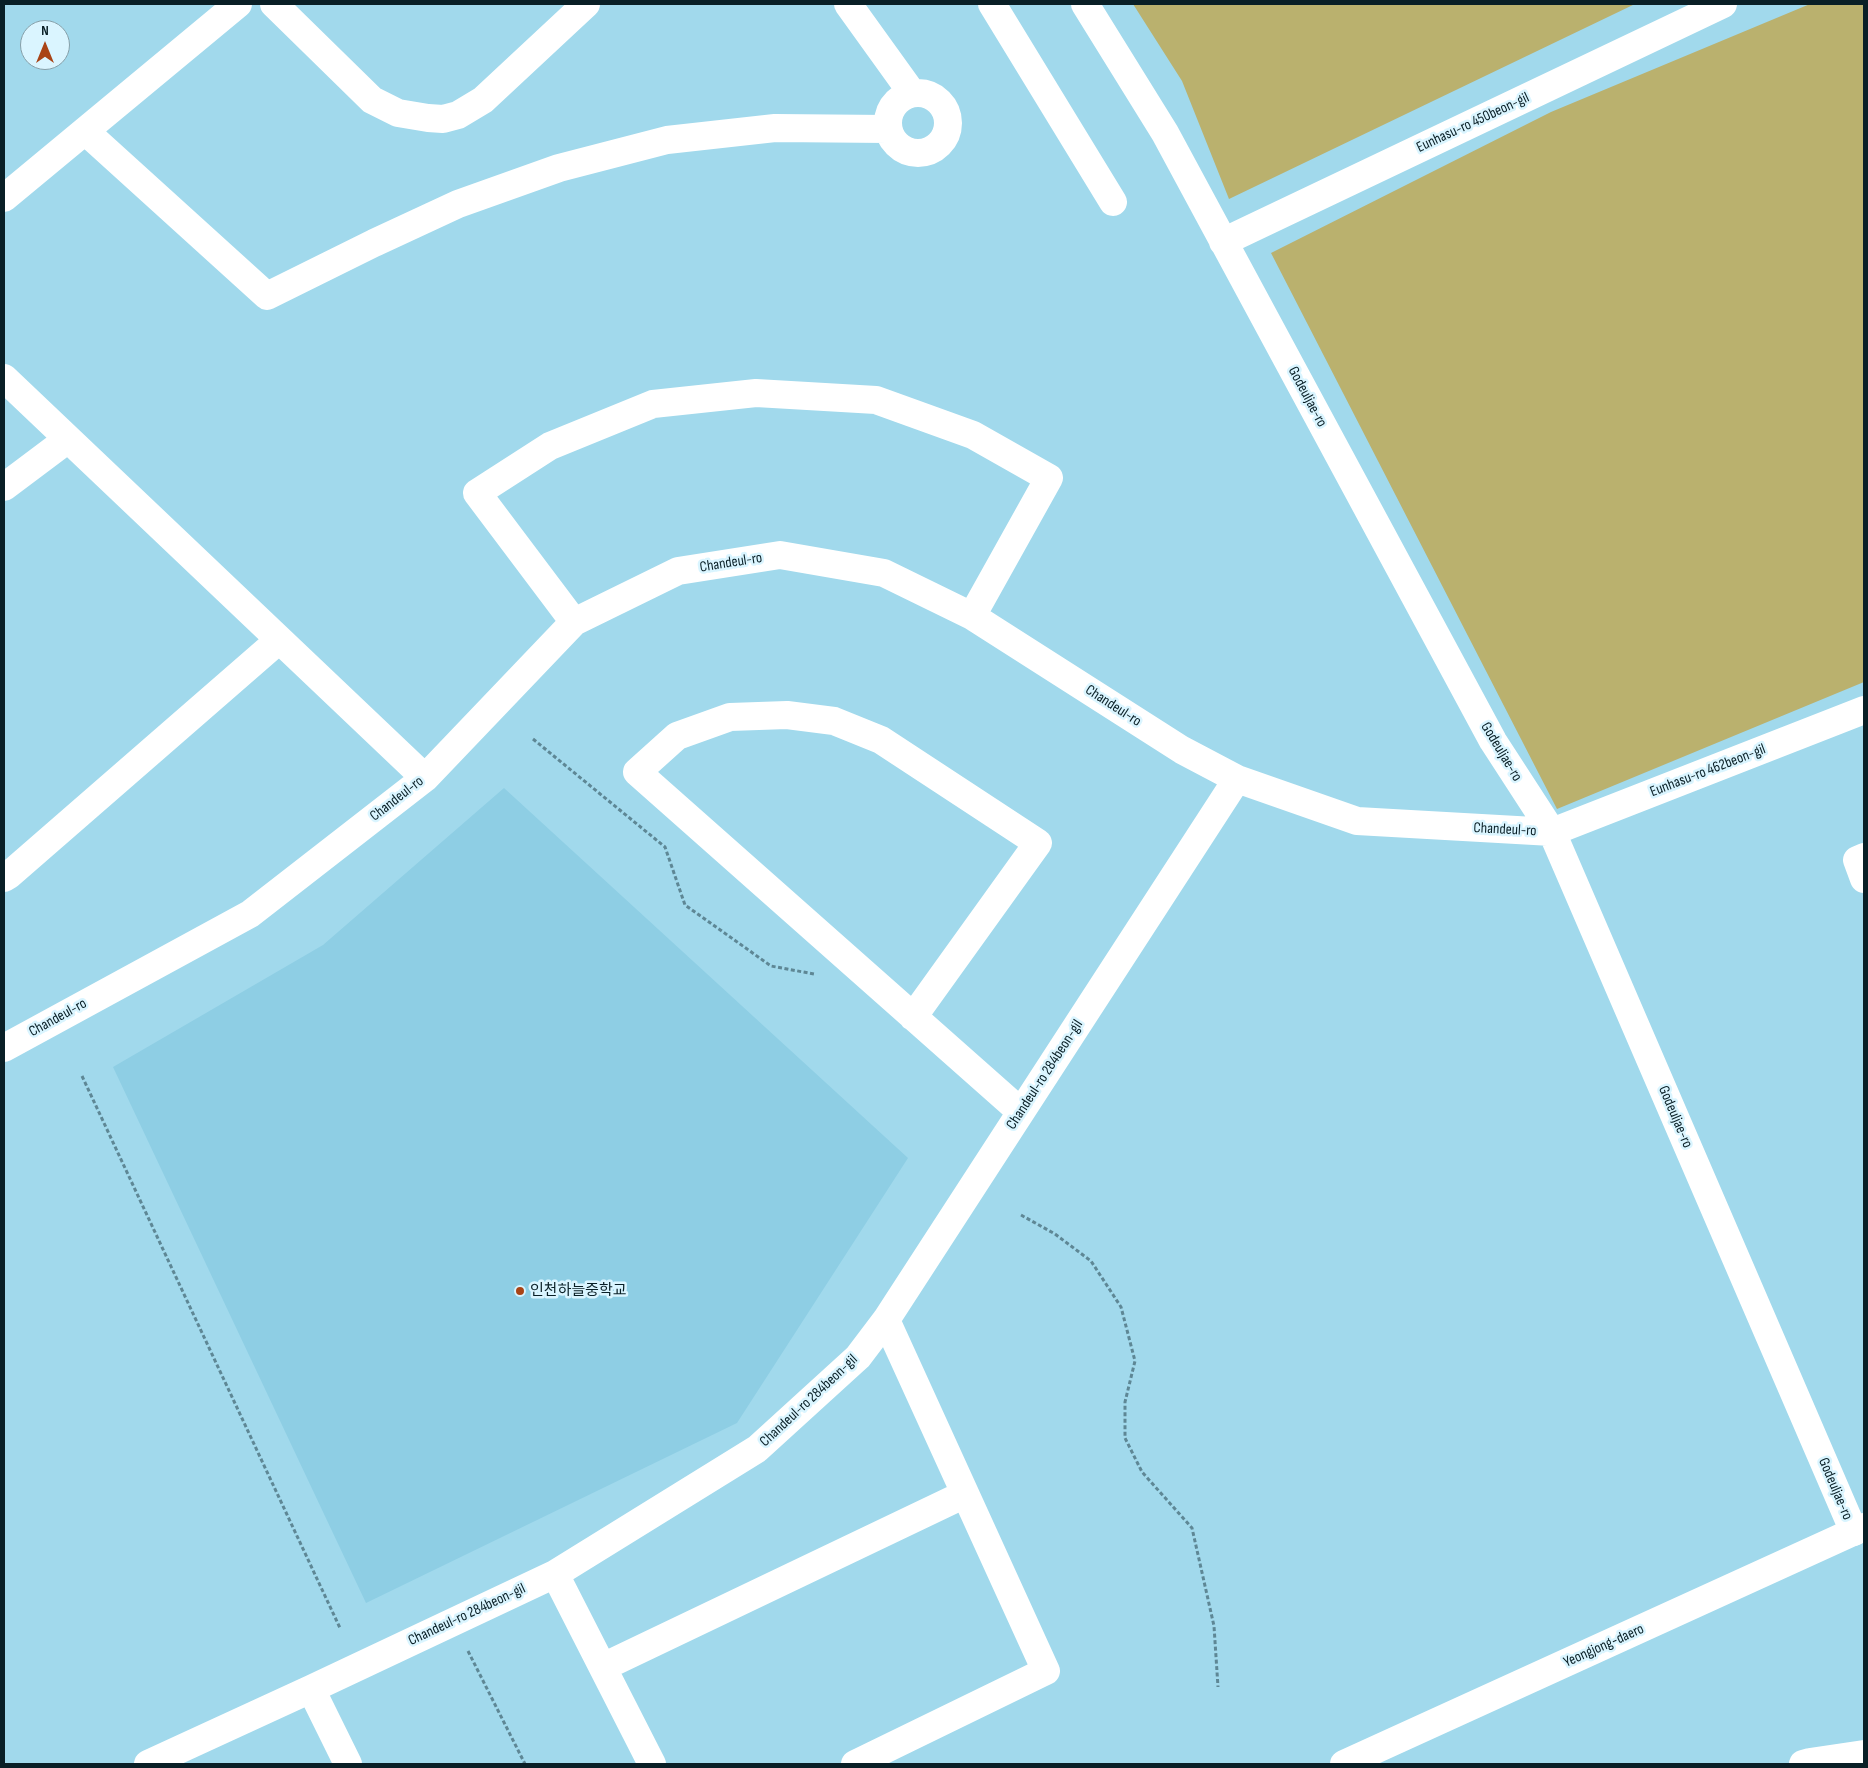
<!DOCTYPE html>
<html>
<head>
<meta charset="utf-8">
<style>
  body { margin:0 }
  #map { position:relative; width:1868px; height:1768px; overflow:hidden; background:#a1d9ec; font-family:"Sofia Sans Condensed",sans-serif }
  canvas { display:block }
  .frame { position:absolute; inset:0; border:5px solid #091f26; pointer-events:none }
  .north { position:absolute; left:20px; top:20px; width:50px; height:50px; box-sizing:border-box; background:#daf5ff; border:1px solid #869fa8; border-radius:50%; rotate:0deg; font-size:14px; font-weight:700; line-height:20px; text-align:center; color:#091f26 }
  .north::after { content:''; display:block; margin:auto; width:18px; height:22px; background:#a94416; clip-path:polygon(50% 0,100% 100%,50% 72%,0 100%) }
</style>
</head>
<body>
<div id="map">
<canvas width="1868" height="1768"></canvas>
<div class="frame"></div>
<div class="north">N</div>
</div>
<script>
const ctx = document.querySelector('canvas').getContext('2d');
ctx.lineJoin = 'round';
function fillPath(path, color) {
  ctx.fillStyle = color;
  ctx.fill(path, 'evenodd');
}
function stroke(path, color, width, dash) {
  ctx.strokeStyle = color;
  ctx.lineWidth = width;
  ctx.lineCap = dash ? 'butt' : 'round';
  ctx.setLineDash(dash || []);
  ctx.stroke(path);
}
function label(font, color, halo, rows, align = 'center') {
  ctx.font = font + ' "Sofia Sans Condensed","Noto Sans KR",sans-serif';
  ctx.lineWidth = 5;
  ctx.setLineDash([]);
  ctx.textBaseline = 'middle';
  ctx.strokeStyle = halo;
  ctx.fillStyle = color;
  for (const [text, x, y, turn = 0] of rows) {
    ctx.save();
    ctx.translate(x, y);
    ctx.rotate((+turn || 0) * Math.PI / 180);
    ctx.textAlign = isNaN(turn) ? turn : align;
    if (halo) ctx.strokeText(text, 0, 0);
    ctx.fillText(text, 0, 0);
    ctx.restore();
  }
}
fillPath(new Path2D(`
  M504,788L908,1158L737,1423L366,1603L113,1067L323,945Z`), '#8ecee4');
fillPath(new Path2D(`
  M1133,4H1635L1229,199L1182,81Z
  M1810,4H1864V682L1557,809L1271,253L1551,112Z`), '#bab16e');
stroke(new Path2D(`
  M533,739L665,847L685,905L771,966L814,974
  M82,1076L340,1628
  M1021,1215L1055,1234L1091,1261L1121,1307L1135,1361L1125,1402V1438L1142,1472L1192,1528L1214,1626L1218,1687
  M468,1651L525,1764`), '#5e8795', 3, [4, 2.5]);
stroke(new Path2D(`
  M274,4L372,100L398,113L428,118L443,119L458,115L483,100L586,4
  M848,4L912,93
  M992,4L1113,202
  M1085,4L1165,133L1493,741L1552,832L1854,1532
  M888 123a30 30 0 1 1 60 0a30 30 0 1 1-60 0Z
  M85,131L267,296L374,243L458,204L559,168L667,140L775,128L888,129
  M4,198L238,4
  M1223,242L1723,4
  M4,378L425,778
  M4,487L68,439
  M574,622L477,493L550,446L653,404L756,393L876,400L973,435L1049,478L972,616
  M1864,857L1857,860L1864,879
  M4,878L9,875L279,640
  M913,1017L1038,843L881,740L834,721L787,715L730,717L677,736L637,772L1021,1112
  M4,1048L250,914L425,778L574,622L678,571L780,555L884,573L972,616L1182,750L1237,779L1357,821L1552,832L1864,710
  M555,1574L652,1764
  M603,1667L965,1494
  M311,1689L348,1764
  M148,1764L311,1689L555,1574L757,1449L858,1357L886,1320L1237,779
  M855,1764L1046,1671L886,1320
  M1803,1764L1810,1762L1864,1754`), '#fff', 28);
stroke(new Path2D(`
  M1344,1764L1864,1527`), '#fff', 28);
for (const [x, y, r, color] of [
  [520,1291,5,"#a94416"]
]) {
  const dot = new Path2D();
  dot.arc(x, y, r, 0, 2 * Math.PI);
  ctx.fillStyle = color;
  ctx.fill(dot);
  stroke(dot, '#daf5ff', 2);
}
label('15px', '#091f26', '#daf5ff', [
  ["Eunhasu-ro 450beon-gil",1473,123,-25],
  ["Godeuljae-ro",1307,397,62],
  ["Chandeul-ro",731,563,-9],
  ["Chandeul-ro",1113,706,33],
  ["Godeuljae-ro",1501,752,59],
  ["Eunhasu-ro 462beon-gil",1708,771,-21],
  ["Chandeul-ro",397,799,-38],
  ["Chandeul-ro",1505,830,3],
  ["Chandeul-ro",58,1018,-29],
  ["Chandeul-ro 284beon-gil",1045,1075,-57],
  ["Godeuljae-ro",1675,1117,67],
  ["Chandeul-ro 284beon-gil",809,1401,-43],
  ["Godeuljae-ro",1835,1489,67],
  ["Chandeul-ro 284beon-gil",467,1615,-25],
  ["Yeongjong-daero",1604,1646,-24]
]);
label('15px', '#091f26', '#daf5ff', [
  ["인천하늘중학교",530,1291]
], 'left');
</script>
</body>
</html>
